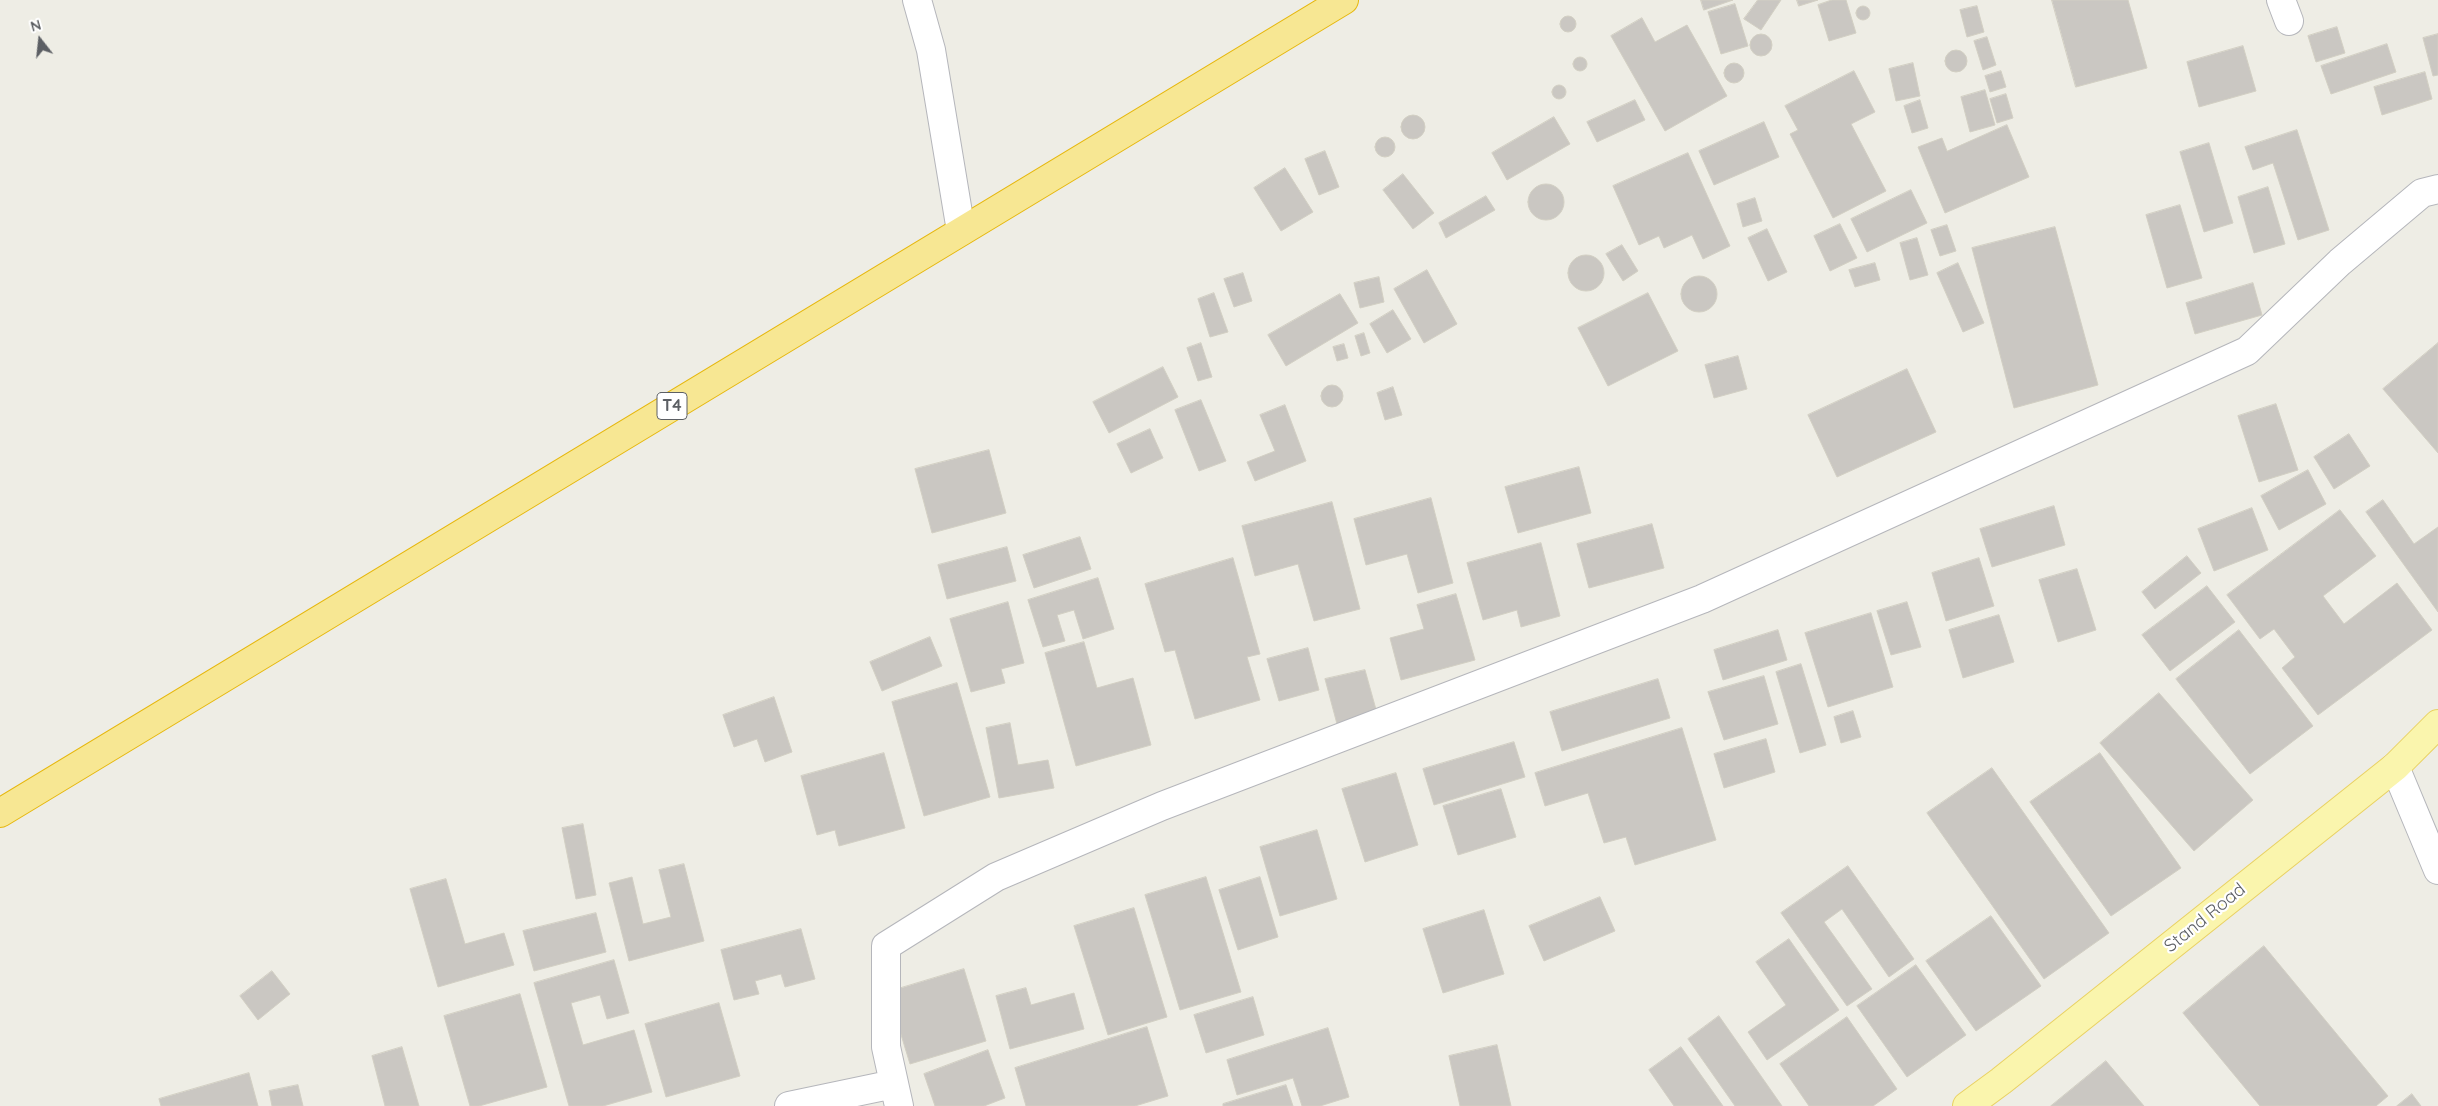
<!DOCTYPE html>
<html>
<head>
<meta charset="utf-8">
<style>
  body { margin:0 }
  #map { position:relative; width:2438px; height:1106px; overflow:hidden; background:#eeede5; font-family:Quicksand,sans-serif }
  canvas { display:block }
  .north { position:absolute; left:15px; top:15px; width:50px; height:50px; -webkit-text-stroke:4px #fff; paint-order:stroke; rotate:344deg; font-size:14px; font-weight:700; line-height:20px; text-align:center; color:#5c5f64 }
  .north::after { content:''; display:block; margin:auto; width:18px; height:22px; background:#5c5f64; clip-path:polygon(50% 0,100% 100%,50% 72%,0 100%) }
</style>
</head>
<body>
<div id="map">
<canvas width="2438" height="1106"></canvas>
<div class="north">N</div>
</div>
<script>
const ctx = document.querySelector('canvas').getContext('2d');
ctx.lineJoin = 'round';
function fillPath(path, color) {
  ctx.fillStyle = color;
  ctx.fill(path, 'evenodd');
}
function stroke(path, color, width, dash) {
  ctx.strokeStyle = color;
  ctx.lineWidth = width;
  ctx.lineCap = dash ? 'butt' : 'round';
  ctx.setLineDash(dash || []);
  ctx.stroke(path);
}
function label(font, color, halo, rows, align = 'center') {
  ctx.font = font + ' Quicksand,sans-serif';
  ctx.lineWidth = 4.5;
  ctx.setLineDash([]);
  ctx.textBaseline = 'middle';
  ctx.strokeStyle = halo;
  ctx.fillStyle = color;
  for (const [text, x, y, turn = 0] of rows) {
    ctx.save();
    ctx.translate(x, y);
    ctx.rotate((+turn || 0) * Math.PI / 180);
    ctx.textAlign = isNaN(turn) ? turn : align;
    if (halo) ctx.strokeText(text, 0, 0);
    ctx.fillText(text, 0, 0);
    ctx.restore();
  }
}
const building = new Path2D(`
  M1701,0H1733L1704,10Z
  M1758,0H1781L1761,30L1744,19Z
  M1797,0H1818L1799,6Z
  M1832,0H1846L1856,33L1829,41L1818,5Z
  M2052,0H2128L2147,68L2076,87Z
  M1735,4L1748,46L1721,54L1708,12Z
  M1856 13a7 7 0 1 1 14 0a7 7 0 1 1-14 0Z
  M1977,6L1984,32L1967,37L1960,10Z
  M1560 24a8 8 0 1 1 16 0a8 8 0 1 1-16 0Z
  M1642,18L1655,42L1687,25L1727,96L1665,131L1611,36Z
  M2337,27L2345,53L2316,62L2308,36Z
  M2438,34V75L2433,76L2423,38Z
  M1750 45a11 11 0 1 1 22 0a11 11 0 1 1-22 0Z
  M1987,37L1996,65L1983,70L1974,41Z
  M2387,44L2396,72L2331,94L2321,66Z
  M2243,46L2256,91L2199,107L2187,62Z
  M1945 61a11 11 0 1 1 22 0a11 11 0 1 1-22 0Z
  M1573 64a7 7 0 1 1 14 0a7 7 0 1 1-14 0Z
  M1913,63L1920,96L1896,101L1889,69Z
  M1724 73a10 10 0 1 1 20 0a10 10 0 1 1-20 0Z
  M1854,71L1875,112L1851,124L1886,191L1833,218L1790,134L1798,130L1785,106Z
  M2001,71L2006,87L1990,92L1985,76Z
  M2425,72L2432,99L2382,115L2374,87Z
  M1552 92a7 7 0 1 1 14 0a7 7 0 1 1-14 0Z
  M1985,90L1995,125L1970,132L1961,97Z
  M2006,94L2013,118L1997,123L1990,99Z
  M1635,100L1645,120L1597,142L1587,122Z
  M1920,100L1928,128L1912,133L1904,106Z
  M1401 127a12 12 0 1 1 24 0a12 12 0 1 1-24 0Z
  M1554,117L1570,144L1507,180L1492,153Z
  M1764,122L1779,157L1714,185L1699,151Z
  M2007,125L2029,177L1945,213L1918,147L1942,138L1947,151Z
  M2297,130L2329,230L2298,240L2273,163L2253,170L2245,147Z
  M1375 147a10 10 0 1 1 20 0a10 10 0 1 1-20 0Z
  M2209,143L2233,223L2204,232L2180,152Z
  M1325,151L1339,187L1319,195L1305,159Z
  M1688,153L1730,246L1703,259L1692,235L1664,248L1659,236L1639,245L1613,186Z
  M1285,168L1313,212L1281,231L1254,188Z
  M1403,174L1434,213L1413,229L1383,190Z
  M1528 202a18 18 0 1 1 36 0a18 18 0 1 1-36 0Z
  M2268,187L2285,244L2254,253L2238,197Z
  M1911,190L1927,223L1867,252L1851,219Z
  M1486,196L1495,210L1446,238L1439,223Z
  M1755,198L1762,221L1743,227L1737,204Z
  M2180,205L2202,278L2167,288L2146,215Z
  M1840,224L1857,258L1830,271L1814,236Z
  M1947,225L1956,251L1940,256L1931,230Z
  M2055,227L2098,385L2014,408L1972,248Z
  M1767,229L1787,272L1768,281L1748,238Z
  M1917,238L1928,275L1910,280L1900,243Z
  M1622,245L1638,271L1623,281L1606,254Z
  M1568 273a18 18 0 1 1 36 0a18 18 0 1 1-36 0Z
  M1875,263L1880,280L1855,287L1849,270Z
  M1958,263L1984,323L1963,332L1937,273Z
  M1427,270L1457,324L1424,343L1394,289Z
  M1243,273L1252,301L1234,307L1224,279Z
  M1681 294a18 18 0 1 1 36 0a18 18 0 1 1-36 0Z
  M1379,277L1384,302L1360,308L1354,283Z
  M2253,283L2262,315L2195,334L2186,303Z
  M1214,293L1228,332L1210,337L1198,299Z
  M1648,293L1678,351L1608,386L1578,328Z
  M1340,294L1358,323L1286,366L1268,335Z
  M1393,310L1411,339L1387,353L1370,324Z
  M1364,333L1370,353L1361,356L1355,336Z
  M1201,343L1212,377L1198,381L1187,348Z
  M2438,343V453L2383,389Z
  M1344,344L1348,358L1337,361L1333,347Z
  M1738,356L1747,389L1714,398L1705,365Z
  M1163,367L1178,397L1109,433L1093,402Z
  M1907,369L1936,432L1837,477L1808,415Z
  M1321 396a11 11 0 1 1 22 0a11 11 0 1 1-22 0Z
  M1393,387L1402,415L1385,420L1377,393Z
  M1201,400L1226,461L1199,471L1175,410Z
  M2276,404L2298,470L2259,482L2238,416Z
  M1285,405L1306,461L1255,481L1247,462L1275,451L1260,415Z
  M1150,429L1163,458L1131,473L1117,444Z
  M2349,434L2370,466L2334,489L2314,457Z
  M989,450L1006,513L932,533L915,469Z
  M1579,467L1591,513L1518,533L1505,487Z
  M2308,470L2326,504L2279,530L2261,496Z
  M1431,498L1453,583L1418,593L1407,554L1366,565L1354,519Z
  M2383,500L2414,544L2438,527V612L2366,512Z
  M1332,502L1360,609L1314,621L1298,564L1255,576L1242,526Z
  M2054,506L2065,545L1992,567L1980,529Z
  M2252,508L2268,550L2214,571L2198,529Z
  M2340,510L2376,556L2323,596L2344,624L2397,583L2432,630L2318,715L2282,668L2295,657L2274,629L2260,639L2227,595Z
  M1652,524L1664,568L1589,588L1577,544Z
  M1080,537L1091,569L1034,588L1023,555Z
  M1541,543L1560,616L1521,627L1517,610L1483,620L1467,563Z
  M1007,547L1016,581L947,599L938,565Z
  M2187,556L2201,573L2155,609L2142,592Z
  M1233,558L1260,654L1247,657L1260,700L1195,719L1175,650L1165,652L1145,584Z
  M1979,558L1994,606L1946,621L1932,573Z
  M2077,569L2096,630L2058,642L2039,580Z
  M1098,578L1114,629L1083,639L1074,610L1057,615L1065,641L1043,647L1028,600Z
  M2207,586L2235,622L2170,671L2142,635Z
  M1456,594L1475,660L1401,680L1390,638L1424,629L1417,605Z
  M1008,602L1024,663L1001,669L1005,683L971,692L950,619Z
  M1907,602L1921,647L1891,655L1877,611Z
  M1871,613L1893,687L1828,707L1805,633Z
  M1999,615L2014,662L1963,678L1949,630Z
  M1778,630L1787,660L1723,680L1714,650Z
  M2239,630L2313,726L2250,774L2176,679Z
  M930,637L942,666L882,691L870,662Z
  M1084,642L1097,688L1133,678L1151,745L1076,766L1045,653Z
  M1308,648L1319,690L1279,701L1267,659Z
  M1801,664L1826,745L1800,753L1776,672Z
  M1365,670L1377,713L1337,724L1325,679Z
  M1764,676L1778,724L1724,740L1708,692Z
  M1658,679L1670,718L1562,751L1550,712Z
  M957,683L990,797L924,816L892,702Z
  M2159,693L2253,800L2194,851L2100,743Z
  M774,697L792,752L765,762L757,739L734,747L723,715Z
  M1853,711L1861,737L1841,743L1834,717Z
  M1010,723L1018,765L1048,760L1054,788L999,798L986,728Z
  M1682,728L1716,840L1635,865L1626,837L1604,843L1588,793L1545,806L1535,773Z
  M1766,739L1775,772L1724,788L1714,754Z
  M1514,742L1525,777L1434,805L1423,769Z
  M884,753L905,828L839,846L835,830L817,835L801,776Z
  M2100,753L2181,868L2111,916L2030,802Z
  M1992,768L2109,933L2044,979L1927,813Z
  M1396,773L1418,845L1365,862L1342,789Z
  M1501,789L1516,837L1458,855L1443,806Z
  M583,824L596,895L576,899L562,828Z
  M1317,830L1337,899L1280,916L1260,847Z
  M684,864L704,941L629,961L609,883L632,877L643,924L671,917L659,870Z
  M1848,866L1914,959L1889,977L1842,909L1824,922L1872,989L1847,1006L1781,913Z
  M1206,877L1241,992L1180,1010L1145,895Z
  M1260,877L1278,937L1238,950L1219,890Z
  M446,879L465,944L504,933L514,965L438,987L410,889Z
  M1600,897L1615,931L1544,961L1529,926Z
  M1134,908L1167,1017L1108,1035L1074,926Z
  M1484,910L1504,974L1443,993L1423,929Z
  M596,913L606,952L534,971L523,931Z
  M1991,916L2041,986L1976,1031L1926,961Z
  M801,929L815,979L785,987L781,974L755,981L759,994L734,1000L721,950Z
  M1789,939L1839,1010L1767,1060L1748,1032L1786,1005L1756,962Z
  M2264,946L2388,1096L2376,1106H2260L2183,1013Z
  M614,960L629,1013L607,1019L600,995L571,1003L583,1045L634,1030L652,1092L603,1106H569L534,983Z
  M1916,965L1966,1035L1907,1077L1857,1006Z
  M964,969L986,1041L910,1064L888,992Z
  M272,971L290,994L258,1020L240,996Z
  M1026,988L1031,1005L1074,993L1084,1029L1010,1049L996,996Z
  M520,994L547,1087L479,1106H470L444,1016Z
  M1253,997L1264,1035L1206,1053L1194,1015Z
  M719,1003L740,1076L666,1097L645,1024Z
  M1719,1016L1782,1106H1735L1688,1039Z
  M1847,1017L1897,1089L1873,1106H1809L1780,1064Z
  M1147,1027L1168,1096L1135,1106H1026L1015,1068Z
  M1328,1028L1349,1097L1320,1106H1302L1293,1078L1237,1095L1227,1060Z
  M1497,1045L1511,1106H1460L1449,1056Z
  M402,1047L419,1106H385L372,1056Z
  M1681,1047L1723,1106H1674L1649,1070Z
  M988,1050L1005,1098L984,1106H935L924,1074Z
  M2106,1061L2144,1106H2051Z
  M249,1073L258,1106H161L159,1099Z
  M298,1085L303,1106H272L269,1091Z
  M1286,1085L1293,1106H1223V1104Z
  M2412,1094L2421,1106H2397Z`);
fillPath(building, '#cac7c2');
stroke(building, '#d2cfc3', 1);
const minor = new Path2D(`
  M917,0L931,50L961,231
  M2281,0L2289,21
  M2395,767L2438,870
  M789,1106L894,1084
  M899,1106L886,1047V946L996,877L1162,806L1702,599L2247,351L2340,262L2422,193L2438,189`);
const major = new Path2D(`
  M1967,1106L2001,1081L2395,767L2438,724`);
const highway = new Path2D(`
  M0,813L1344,0`);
stroke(minor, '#b5b6bb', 30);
stroke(major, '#e9d162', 30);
stroke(highway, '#e6b70d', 30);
stroke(minor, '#fff', 28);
stroke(major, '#faf5ad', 28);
stroke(highway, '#f7e793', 28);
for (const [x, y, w] of [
  [672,406,30]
]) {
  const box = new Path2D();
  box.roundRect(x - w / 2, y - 13.5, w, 27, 4);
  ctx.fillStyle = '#fff';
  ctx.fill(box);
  stroke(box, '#5c5f64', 1);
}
label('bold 16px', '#5c5f64', null, [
  ["T4",672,406]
]);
label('18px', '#5c5f64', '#fff', [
  ["Stand Road",2205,918,-39]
]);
</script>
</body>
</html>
